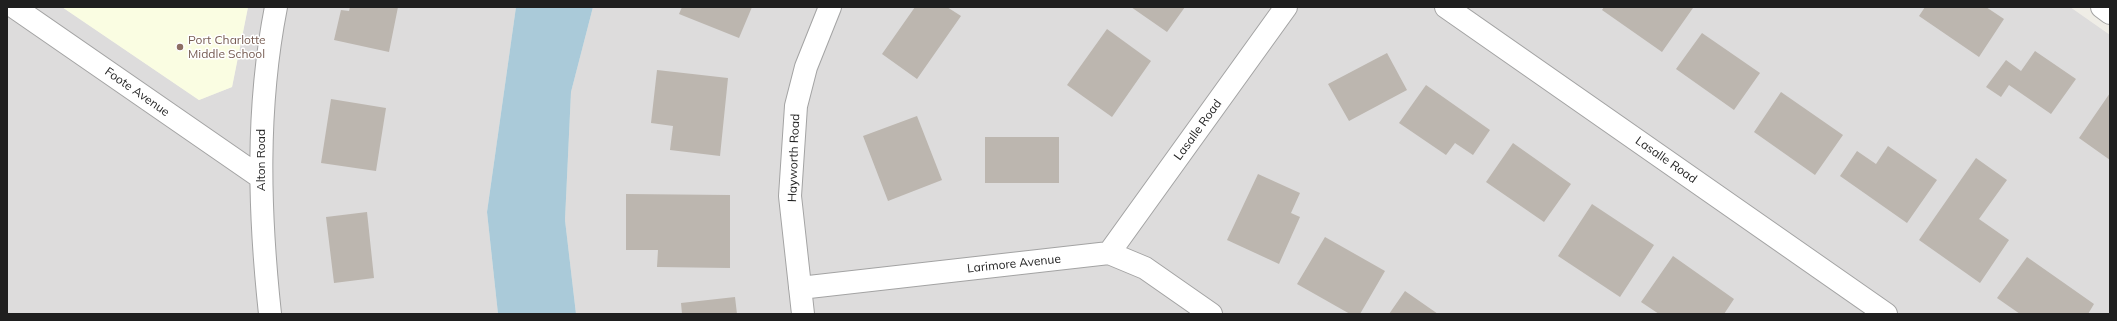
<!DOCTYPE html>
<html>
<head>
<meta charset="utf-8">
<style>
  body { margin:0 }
  #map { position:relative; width:2117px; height:321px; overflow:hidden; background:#efede6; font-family:Mulish,sans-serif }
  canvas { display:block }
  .frame { position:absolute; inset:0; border:8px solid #1f1f1f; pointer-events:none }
</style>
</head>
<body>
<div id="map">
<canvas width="2117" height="321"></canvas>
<div class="frame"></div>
</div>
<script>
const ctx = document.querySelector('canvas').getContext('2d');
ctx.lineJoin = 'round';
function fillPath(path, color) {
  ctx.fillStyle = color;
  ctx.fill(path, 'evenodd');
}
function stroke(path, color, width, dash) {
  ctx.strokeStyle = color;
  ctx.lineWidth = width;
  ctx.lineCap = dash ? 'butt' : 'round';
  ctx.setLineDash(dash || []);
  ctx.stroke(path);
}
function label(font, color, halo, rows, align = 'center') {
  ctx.font = font + ' Mulish,sans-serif';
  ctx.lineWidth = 3;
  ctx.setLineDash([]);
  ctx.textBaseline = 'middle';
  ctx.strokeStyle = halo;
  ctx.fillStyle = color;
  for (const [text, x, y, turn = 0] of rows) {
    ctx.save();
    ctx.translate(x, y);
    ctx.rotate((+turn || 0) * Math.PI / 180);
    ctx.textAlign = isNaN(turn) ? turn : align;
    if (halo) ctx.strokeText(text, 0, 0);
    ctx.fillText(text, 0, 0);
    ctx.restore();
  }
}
fillPath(new Path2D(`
  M7,7H62L199,100L232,87L248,7H516L487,212L498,314H7Z
  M593,7H2070L2110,35V314H576L565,220L571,92Z`), '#dddcdc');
fillPath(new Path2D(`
  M62,7H248L232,87L199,100Z`), '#fafde2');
fillPath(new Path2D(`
  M516,7H593L571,92L565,220L576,314H498L487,212Z`), '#aacad9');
fillPath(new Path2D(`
  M350,7H398L389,52L334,40L341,10L349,11Z
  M682,7H752L739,38L679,14Z
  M915,7H947L961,16L917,79L882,54Z
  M1131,7H1185L1167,32Z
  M1604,7H1692L1693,8L1662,52L1602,10Z
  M1925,7H1986L2004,19L1979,57L1919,16Z
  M1107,29L1151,61L1112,117L1067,85Z
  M1702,33L1760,73L1734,110L1676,69Z
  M2035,51L2076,79L2051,114L2009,85L2001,97L1986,87L2006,60L2021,71Z
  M1387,53L1407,90L1349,121L1328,84Z
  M657,70L728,78L720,156L670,150L673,126L651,123Z
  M1426,85L1490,130L1473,155L1455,143L1446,155L1399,123Z
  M1781,92L1843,135L1815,175L1754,132Z
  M2110,93V160L2079,138Z
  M331,99L386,108L376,171L321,163Z
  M917,116L942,180L888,201L863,136Z
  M985,137H1059V183H985Z
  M1513,143L1571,184L1544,222L1486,182Z
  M1888,146L1937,180L1907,223L1840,176L1857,151L1876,164Z
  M1976,158L2007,180L1979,219L2009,240L1980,283L1919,240Z
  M1258,174L1300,193L1291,213L1300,217L1279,264L1227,240Z
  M626,194L730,195V268L657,267L658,250H626Z
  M1592,204L1654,245L1620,297L1558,256Z
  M367,212L374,278L334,283L326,217Z
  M1325,237L1385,271L1360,314H1350L1297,284Z
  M1673,256L1734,299L1724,314H1659L1641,302Z
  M2027,257L2094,304L2088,314H2020L1997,298Z
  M1405,291L1438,314H1389Z
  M735,297L737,314H682L681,303Z`), '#bcb6af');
const minor = new Path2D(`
  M14,7L260,177
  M1446,7L1886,314
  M2102,7L2110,13
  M1109,253L1286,7
  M800,288L1109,253L1145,268L1211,314
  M270,314C259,212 256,109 276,7
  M803,314L790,196L796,106L806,67L830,7`);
stroke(minor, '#a3a3a3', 24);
stroke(minor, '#fff', 22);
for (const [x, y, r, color] of [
  [180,47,4,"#8d6e63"]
]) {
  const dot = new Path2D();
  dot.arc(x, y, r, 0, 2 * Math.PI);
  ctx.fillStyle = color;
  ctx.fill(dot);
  stroke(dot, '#fff', 1.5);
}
label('12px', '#785e54', '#fff', [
  ["Port Charlotte",188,40],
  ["Middle School",188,54]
], 'left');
label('12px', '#1f1f1f', '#fff', [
  ["Foote Avenue",137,92,35],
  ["Lasalle Road",1198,130,-54],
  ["Hayworth Road",794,158,-88],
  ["Alton Road",261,160,-90],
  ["Lasalle Road",1666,160,35],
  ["Larimore Avenue",1014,264,-6]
]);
</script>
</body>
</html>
